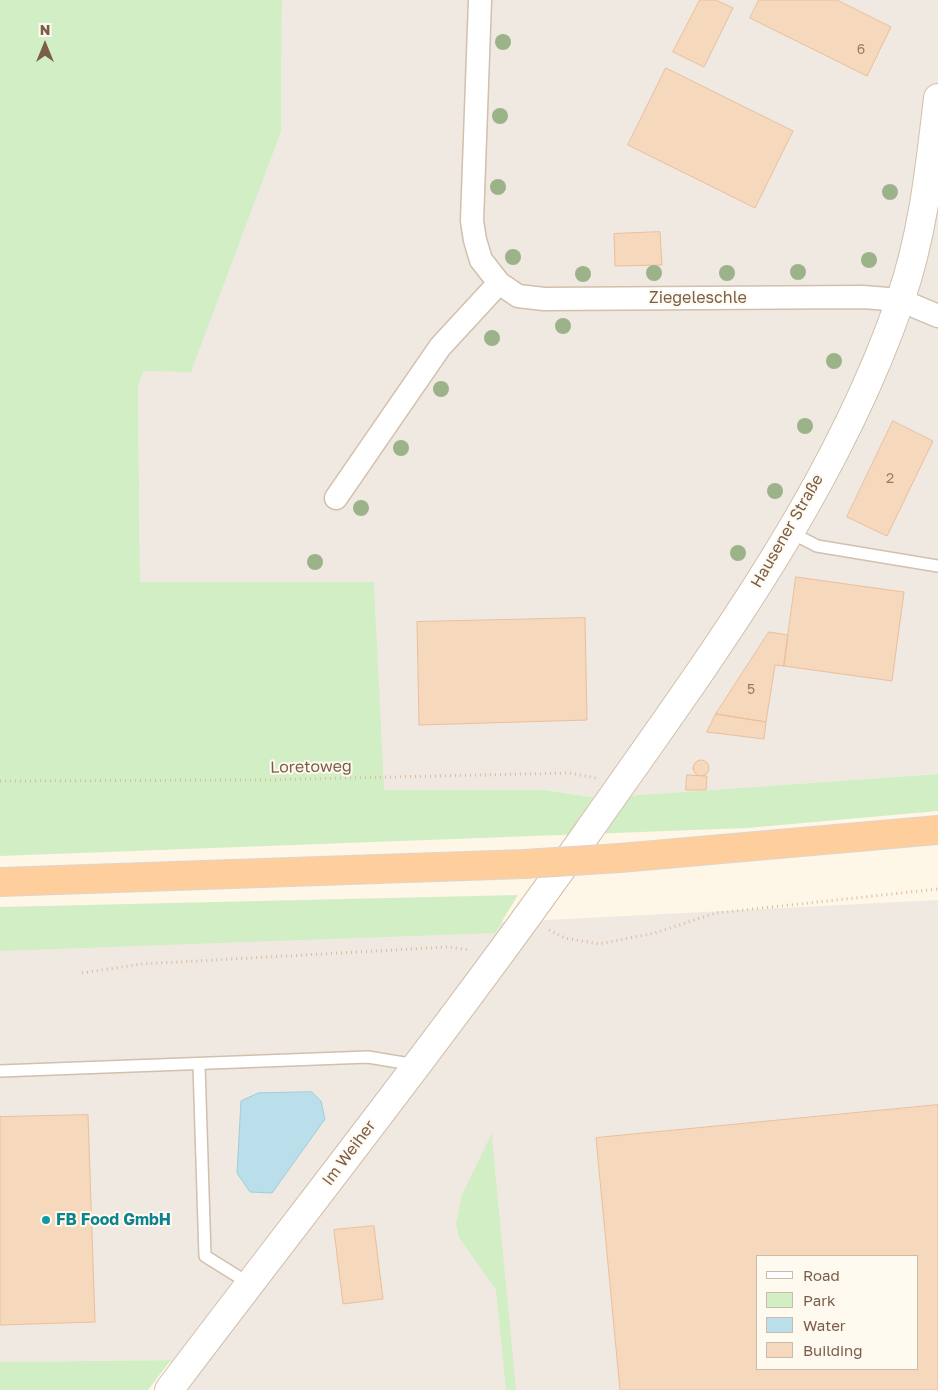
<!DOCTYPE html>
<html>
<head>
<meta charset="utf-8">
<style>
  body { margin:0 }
  #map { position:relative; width:938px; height:1390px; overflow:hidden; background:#fef7e8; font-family:"Golos Text",sans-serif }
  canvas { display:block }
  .legend { position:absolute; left:756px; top:1255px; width:162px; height:115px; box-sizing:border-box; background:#fffaf0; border:1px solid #cabcad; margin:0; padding:6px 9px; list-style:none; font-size:15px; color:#7b5e49 }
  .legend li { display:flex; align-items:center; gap:10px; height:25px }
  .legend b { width:25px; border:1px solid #cabcad }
  .north { position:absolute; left:20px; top:20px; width:50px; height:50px; -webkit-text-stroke:4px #fffaf0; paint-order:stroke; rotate:0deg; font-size:14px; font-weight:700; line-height:20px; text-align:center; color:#7b5e49 }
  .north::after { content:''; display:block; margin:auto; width:18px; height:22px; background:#7b5e49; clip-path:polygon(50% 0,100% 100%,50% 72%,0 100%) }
</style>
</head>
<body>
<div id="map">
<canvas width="938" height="1390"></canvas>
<ul class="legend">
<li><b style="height:6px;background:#fff"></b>Road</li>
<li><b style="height:14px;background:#d2eec4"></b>Park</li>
<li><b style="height:14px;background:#badfea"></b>Water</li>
<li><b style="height:14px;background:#f6d8bd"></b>Building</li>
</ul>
<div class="north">N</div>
</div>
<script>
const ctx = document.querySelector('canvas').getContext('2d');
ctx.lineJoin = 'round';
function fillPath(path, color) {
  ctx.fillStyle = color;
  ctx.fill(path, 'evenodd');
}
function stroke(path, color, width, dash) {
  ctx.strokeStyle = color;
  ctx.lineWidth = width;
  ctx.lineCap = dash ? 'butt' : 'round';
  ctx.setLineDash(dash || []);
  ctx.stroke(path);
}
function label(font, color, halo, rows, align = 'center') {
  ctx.font = font + ' "Golos Text",sans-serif';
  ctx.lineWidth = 4;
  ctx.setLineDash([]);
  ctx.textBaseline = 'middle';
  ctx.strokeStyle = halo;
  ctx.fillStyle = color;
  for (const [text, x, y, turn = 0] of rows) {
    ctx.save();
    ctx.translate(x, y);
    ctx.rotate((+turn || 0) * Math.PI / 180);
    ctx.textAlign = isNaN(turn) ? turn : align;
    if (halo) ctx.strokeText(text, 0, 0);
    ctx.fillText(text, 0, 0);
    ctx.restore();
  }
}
fillPath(new Path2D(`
  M282,0H938V774L596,798L546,790H383L374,582H140L138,385L144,371H191L281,132Z
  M938,900V1390H177L170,1360L0,1362V948ZM757,1256H917V1369H757Z`), '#efe9e1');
fillPath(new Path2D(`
  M0,0H282L281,132L191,372L144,371L138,385L140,582H374L384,790H546L596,798L938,774V811L747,828L0,856Z
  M518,895L495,933L0,951V907Z
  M492,1133L493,1149L516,1390H506L496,1290L459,1237L456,1224L462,1195Z
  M171,1360L148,1390H0V1362Z`), '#d2eec4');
const water = new Path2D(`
  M312,1092L321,1101L325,1119L272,1193L250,1192L237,1173L241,1101L258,1093Z`);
fillPath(water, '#badfea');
stroke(water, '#9fcedd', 1);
const building = new Path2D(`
  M700,0H716L733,8L704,67L673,52Z
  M759,0H837L891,27L867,76L750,18Z
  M666,68L793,131L755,208L628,145Z
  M660,232L662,265L615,266L614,234Z
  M893,421L933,441L887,536L847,517Z
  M796,577L904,592L892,681L784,666Z
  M585,618L587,720L419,725L417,622Z
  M769,632L788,635L784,666L775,665L766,722L716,714Z
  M716,714L766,722L764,739L707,732Z
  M693 768a8 8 0 1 1 16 0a8 8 0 1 1-16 0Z
  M687,775L707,776L706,790H686Z
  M938,1105V1390H620L596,1138ZM757,1256H917V1369H757Z
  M88,1115L95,1322L0,1325V1117Z
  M374,1226L383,1299L343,1304L334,1230Z`);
fillPath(building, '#f6d8bd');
stroke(building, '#eabf9c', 1);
const service = new Path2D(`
  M790,532L817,546L938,566
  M199,1065L205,1256L250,1284
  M0,1071L368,1057L416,1065`);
const minor = new Path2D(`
  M480,0L472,221L475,240L481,260L499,283L518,296L544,299L863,297L900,300L938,316
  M336,498L440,347L499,283`);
const tertiary = new Path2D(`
  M169,1390C309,1205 453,1023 587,833C704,666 833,496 900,301C923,235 930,167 938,98`);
const trunk = new Path2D(`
  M620,858L938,830
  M0,882L524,864`);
stroke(service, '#d2bfac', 14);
stroke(minor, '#d2bfac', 25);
stroke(tertiary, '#d2bfac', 30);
stroke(trunk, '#ddd5d0', 30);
stroke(new Path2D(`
  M0,781L261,780L569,773L596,778
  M549,930L565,938L599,944L655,933L716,913L938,889
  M82,973L142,964L448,947L470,950`), '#dcbb9f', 3, [1, 4]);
stroke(service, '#fff', 11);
stroke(minor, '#fff', 22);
stroke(tertiary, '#fff', 28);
stroke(trunk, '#fece9c', 28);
const trunkBridge = new Path2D(`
  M524,864L620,858`);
stroke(trunkBridge, '#ddd5d0', 30, []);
stroke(trunkBridge, '#fece9c', 28);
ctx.fillStyle = '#9cb389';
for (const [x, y] of [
  [503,42],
  [500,116],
  [498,187],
  [890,192],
  [513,257],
  [869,260],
  [798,272],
  [654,273],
  [727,273],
  [583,274],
  [563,326],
  [492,338],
  [834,361],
  [441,389],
  [805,426],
  [401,448],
  [775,491],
  [361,508],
  [738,553],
  [315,562]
]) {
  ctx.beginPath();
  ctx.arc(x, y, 8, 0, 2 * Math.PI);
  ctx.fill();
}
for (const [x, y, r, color] of [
  [46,1220,5,"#0f9aa8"]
]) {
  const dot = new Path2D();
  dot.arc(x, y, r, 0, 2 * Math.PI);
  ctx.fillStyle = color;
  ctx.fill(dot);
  stroke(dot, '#fffaf0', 2);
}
label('14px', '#9a7c66', null, [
  ["6",861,50],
  ["2",890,479],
  ["5",751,690]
]);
label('16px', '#7b5e49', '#fffaf0', [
  ["Ziegeleschle",698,298],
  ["Hausener Straße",787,531,-60],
  ["Loretoweg",311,767,-1],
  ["Im Weiher",349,1153,-53]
]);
label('bold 16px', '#0d838f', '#fffaf0', [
  ["FB Food GmbH",56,1220]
], 'left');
</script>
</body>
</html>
